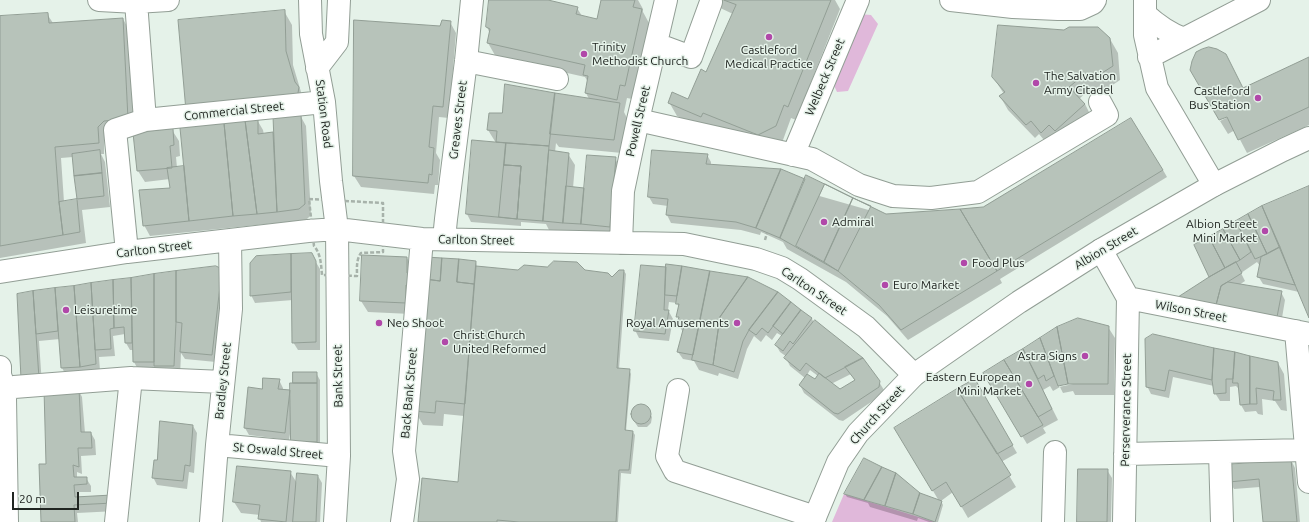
<!DOCTYPE html>
<html>
<head>
<meta charset="utf-8">
<style>
  body { margin:0 }
  #map { position:relative; width:1309px; height:522px; overflow:hidden; background:#e5f2e9; font-family:Ubuntu,sans-serif }
  canvas { display:block }
  .scale { position:absolute; left:12px; top:492px; width:67px; height:18px; box-sizing:border-box; border:2px solid #202521; border-top:0; padding-left:5px; font-size:12px; line-height:14px; white-space:nowrap; color:#202521; -webkit-text-stroke:3px #e5f2e9; paint-order:stroke }
</style>
</head>
<body>
<div id="map">
<canvas width="1309" height="522"></canvas>
<div class="scale">20 m</div>
</div>
<script>
const ctx = document.querySelector('canvas').getContext('2d');
ctx.lineJoin = 'round';
function fillPath(path, color) {
  ctx.fillStyle = color;
  ctx.fill(path, 'evenodd');
}
function stroke(path, color, width, dash) {
  ctx.strokeStyle = color;
  ctx.lineWidth = width;
  ctx.lineCap = dash ? 'butt' : 'round';
  ctx.setLineDash(dash || []);
  ctx.stroke(path);
}
function label(font, color, halo, rows, align = 'center') {
  ctx.font = font + ' Ubuntu,sans-serif';
  ctx.lineWidth = 3;
  ctx.setLineDash([]);
  ctx.textBaseline = 'middle';
  ctx.strokeStyle = halo;
  ctx.fillStyle = color;
  for (const [text, x, y, turn = 0] of rows) {
    ctx.save();
    ctx.translate(x, y);
    ctx.rotate((+turn || 0) * Math.PI / 180);
    ctx.textAlign = isNaN(turn) ? turn : align;
    if (halo) ctx.strokeText(text, 0, 0);
    ctx.fillText(text, 0, 0);
    ctx.restore();
  }
}
fillPath(new Path2D(`
  M859,14L871,15L878,24L848,91L837,92L831,79Z
  M844,494L935,522H832Z`), '#e0b8da');
fillPath(new Path2D(`
  M490,0H544L577,8L582,16L597,20L602,0H638L643,9V12L649,23L632,99L627,98L624,112L627,118L622,153L559,147L556,143L555,152L568,154L575,165L573,188L583,189L585,191L615,158L619,166L614,234L550,232L546,224L521,222V226L471,222L467,214L473,141L496,143L488,130L503,114L589,99L586,93L588,82L585,77L496,57L488,43L490,34L487,27Z
  M711,0H835L840,9L796,120L791,118L783,140L767,149L709,131L677,116L669,102L689,100L706,74L733,14L714,5Z
  M284,11L292,25L293,65L301,92L306,101L300,115L306,126L311,215L306,220L150,236L144,225L171,189L170,179L145,182L138,171L134,134L172,130L179,141L180,156L176,157L177,168L185,167L234,122ZM274,117V133L264,135L263,130L256,118Z
  M47,14L53,23L123,19L129,30L134,130L110,131L104,139V154H101L105,162L110,207L82,210L86,243L0,258V17ZM73,157L78,200L64,202L61,158Z
  M450,22L456,33L449,118L439,117L436,153L440,160L438,185H435L434,194L361,187L354,176L441,27Z
  M1110,39L1118,53L1120,80L1102,92L1088,91L1079,99L1085,104L1092,118L1049,146L1039,134L1035,138L1008,110L1000,96L1004,94L993,77Z
  M1309,58V125L1247,153L1235,130L1228,134L1220,121L1232,115L1243,89Z
  M707,155L711,162V165L886,215L984,208L1163,170L1167,177L1000,279L1002,283L908,340L887,316L846,282L787,249L783,242L761,232L760,235L741,230L671,223L667,215L668,206L653,204L649,197Z
  M1309,187V316L1299,292L1263,284L1258,276L1260,266L1257,262L1241,273L1245,281L1239,285L1281,292L1285,300L1281,324L1184,305L1210,277L1195,246L1262,208Z
  M311,254L320,269V350H298L293,342V300L255,303L251,295L257,257Z
  M363,256L407,258L413,269L411,314L368,312L361,301Z
  M476,261L477,267L518,271H584L612,278L624,271L626,274L619,369L629,370L631,374L626,431L633,432L635,435L631,474L621,473L618,522H419L459,483L464,416L444,414L443,426L423,425L415,411Z
  M667,266L748,278L778,293L812,319L814,323L879,382L884,390L883,394L843,421L839,420L804,393L800,385L805,378L790,366L786,358L787,357L780,352L776,345L782,336L777,333L772,340L766,335L761,342L754,336L747,349L738,379L719,373L718,376L699,370L694,361L683,359L678,352L683,332L678,324L680,320L678,316L679,308L677,303L669,302L668,310L673,319L669,341L639,338L635,330L667,268ZM810,370L818,376L815,380L807,375ZM851,374L855,381L840,391L831,384Z
  M176,272L225,278L216,362L185,359L181,353L180,377L140,373L134,362L133,350H130L126,343L125,334L113,336L115,356L99,357L100,371L66,375L62,368L60,339L39,341L42,385L27,387L18,294Z
  M1108,327L1115,338L1114,395H1075L1073,391L1063,393L1060,387L1053,391L1050,386L1043,390L1058,420L1043,428L1046,433L1027,444L985,374L1058,328ZM1073,382V384L1059,387V385Z
  M1154,335L1278,363L1284,374L1287,411L1281,410L1275,401L1262,399L1263,415L1258,414L1256,411L1245,412L1241,405L1240,390L1236,386L1230,387V401H1220L1215,393L1214,386L1173,377L1169,398L1151,394L1147,386Z
  M316,373L320,380V449H296L292,434H290L289,440L249,435L245,428L263,390L279,380L283,388V390L291,391Z
  M974,380L1017,453L1001,462L1016,487L968,518L953,492L941,501L943,505L938,522H929L918,518L917,521L870,507L868,503L847,497L845,494H920L939,501L896,428Z
  M78,389L82,397L85,433H91L95,440L96,455L81,456L82,474L77,472V478H86L91,486V492H78V497L112,496L117,511L77,513L78,522H42L47,465Z
  M639,405L645,406L652,417L651,423L647,427H638L632,418V411L633,408Z
  M193,426L197,433L194,473L189,472L187,489L157,485L153,477L158,461Z
  M1291,460L1295,468L1300,522H1264L1260,487L1234,489L1230,482Z
  M237,467L290,472L297,483L318,476L322,483L320,522H261L260,519V515L241,513L234,502Z
  M1107,470L1112,478L1111,522H1078Z`), '#0003');
const building = new Path2D(`
  M489,0H548L578,7L576,14L597,19L601,0H635L633,7L642,9L625,86L620,85L617,100L585,93L588,76L583,75L585,65L487,43L490,29L486,27Z
  M724,0H831L788,107L784,105L776,126L758,135L703,113L701,117L668,103L672,92L688,99L701,69L706,72L736,5Z
  M285,10L286,51L295,82L299,87L298,93L296,96L186,111L178,20Z
  M48,13L49,23L123,18L128,119L104,121L98,127L99,143L55,147L59,202L63,235L0,246V16Z
  M354,20L440,26L442,20L451,21L443,107L433,106L429,147L434,148L432,175L429,174L428,183L353,176Z
  M998,25L1064,30L1069,27H1098L1110,38L1113,66L1094,78H1080L1069,87L1085,104L1055,131L1049,125L1041,133L1031,121L1026,125L999,96L1005,92L992,77Z
  M1209,47L1217,49L1226,54L1243,88L1309,57V107L1238,140L1227,117L1219,120L1190,70L1192,61L1196,52L1202,49Z
  M505,84L555,93L549,146L496,142L497,131L487,130L489,113H502Z
  M555,93L620,103L614,140L550,134Z
  M301,114L305,204L299,209L277,212L273,116Z
  M1131,118L1163,170L997,271L960,209L983,207Z
  M258,119V134L273,132L277,212L257,214L245,120Z
  M245,120L257,214L233,216L224,123Z
  M224,123L233,216L189,221L180,128Z
  M173,129L174,145L170,146L172,168L137,171L133,133Z
  M472,140L506,143L504,165L521,166L517,219L466,214Z
  M506,143L549,146L543,221L517,219L521,166L504,165Z
  M100,150L102,173L74,176L72,154Z
  M549,150L569,153L563,223L543,221Z
  M652,150L708,154L706,164L781,169L756,228L736,222L666,215L668,199L648,197Z
  M587,155L616,157L610,227L581,224Z
  M504,165L521,166L517,219L499,217Z
  M184,166L189,221L143,226L139,190L170,188L167,168Z
  M781,169L805,179L780,238L756,228Z
  M102,173L104,196L77,199L74,176Z
  M806,175L886,214L960,209L997,271L901,330L879,305L838,271L780,238Z
  M825,184L853,198L824,262L796,246Z
  M566,186L584,188L581,224L563,223Z
  M1309,186V318L1262,206Z
  M853,198L871,206L838,271L824,262Z
  M77,199L80,232L63,235L59,202Z
  M1262,206L1280,247L1267,254L1248,214Z
  M1248,214L1267,254L1255,259L1236,221Z
  M1236,221L1251,252L1240,260L1223,229Z
  M1223,229L1240,260L1225,268L1209,237Z
  M1209,237L1225,268L1209,277L1194,245Z
  M1280,247L1295,285L1257,277L1261,257Z
  M312,253L316,261V342L292,343L291,254Z
  M291,254V292L250,296V263L256,256Z
  M362,255L407,257V273H414V285H406V303L360,301Z
  M426,257L442,258L440,281L425,279Z
  M442,258L459,259L457,282L474,284L465,404L436,401L435,413L414,411L425,279L440,281Z
  M459,259L476,261L474,284L457,282Z
  M554,261L577,262L585,270L608,273L612,277L619,270H624L617,368L630,369L625,430L633,431L629,470H619L616,522H519L497,520V522H418L422,478L458,482L476,266L518,270L524,265L547,267Z
  M1236,262L1242,273L1221,286L1216,305L1178,297L1209,277Z
  M666,264L682,266L677,296L665,295Z
  M641,265L666,267L664,310H669L665,334L634,331Z
  M216,266L222,269L212,355L180,352L182,323L176,322V271Z
  M682,266L710,271L693,355L677,352L684,326L677,324L679,317H676L679,304H676Z
  M176,271V322L174,366H154V274Z
  M710,271L748,277L720,317L713,365L692,360Z
  M154,274V362H133L131,278Z
  M748,277L778,292L749,330L743,341L734,372L713,365L720,317Z
  M131,278L132,343H125L124,327L114,328L113,280Z
  M113,280L114,328L110,329L111,349L95,350L91,283Z
  M1228,282L1282,291L1277,317L1216,305L1221,286Z
  M91,283L96,364L80,367L74,286Z
  M74,286L80,367L61,368L55,288Z
  M55,288L58,331L36,334L33,291Z
  M33,291L39,378L21,379L17,294Z
  M778,292L791,302L768,333L762,328L756,335L749,330Z
  M791,302L801,310L783,334L773,326Z
  M801,310L812,318L793,344L790,341L783,351L775,345Z
  M1078,318L1109,326L1108,384H1068L1057,327Z
  M815,320L830,332L863,358L825,378L806,363L800,371L784,358Z
  M1057,327L1068,384L1058,386L1040,338Z
  M1153,334L1214,348L1212,380L1169,370L1165,391L1146,387L1145,339Z
  M1040,338L1054,376L1046,381L1044,375L1038,379L1023,349Z
  M1214,348L1235,352L1233,379H1226V393L1214,394L1212,380Z
  M1023,349L1052,409L1038,417L1004,360Z
  M1235,352L1250,356V404L1240,405L1238,383H1233Z
  M1250,356L1278,362L1281,400H1273L1274,391L1256,388L1257,404H1250Z
  M863,358L880,381L879,387L838,414L834,413L799,385L807,374L815,379L819,373L840,389L855,380L845,367Z
  M1004,360L1043,425L1021,437L983,373Z
  M293,372H317V383H293Z
  M263,378L280,379L278,389L290,390L285,433L244,428L248,387L262,389Z
  M975,379L1013,445L997,454L957,389Z
  M290,383H317V442H291Z
  M79,388L81,432H91L92,448H78L79,467L73,465L74,477H87V484L74,485L75,497L112,495L113,503L74,505L75,522H41L39,464H46L44,389Z
  M957,389L1011,475L961,507L946,482L932,491L894,428Z
  M631 414a10 10 0 1 1 20 0a10 10 0 1 1-20 0Z
  M160,421L193,425L190,466L185,465L183,481L152,478L154,460H157Z
  M864,458L882,467L864,500L844,494Z
  M1291,459L1297,522H1263L1259,479L1229,482L1227,465Z
  M237,466L291,471L286,522L258,519L260,505L233,502Z
  M882,467L896,473L885,506L864,500Z
  M1078,469H1108L1107,522H1077Z
  M297,473L318,475L316,522H293Z
  M896,473L920,493L913,514L885,506Z
  M920,493L942,501L935,522L913,514Z`);
fillPath(building, '#b7c3ba');
stroke(building, '#929e95', 1);
const minor = new Path2D(`
  M99,0L136,2L168,0
  M310,0L311,34L324,102L331,181L337,229L339,456L335,522
  M951,0L1013,7L1058,9H1080L1093,3L1095,0
  M1145,0V35L1157,88L1214,185
  M136,2L145,120L324,102
  M1145,14C1157,25 1168,33 1184,39
  M656,44L691,57L711,2
  M1149,57L1259,0
  M466,61L557,79
  M317,68L337,42L339,0
  M638,120L812,159L859,185L893,196L931,198L978,192L1107,115L1100,102
  M793,155L858,0
  M444,239L446,219L466,61L472,0
  M621,243L623,191L638,120L666,0
  M1101,250L1128,298L1309,334
  M127,252L115,130L145,120
  M0,272L127,252L308,231L337,229L422,239L684,244L756,259L782,268L800,279L866,327L914,375
  M1296,331L1309,482
  M0,367V375L6,392
  M678,390L667,456L675,471L815,517
  M217,445L339,456
  M1220,452L1222,522
  M1125,454L1306,450
  M7,522L5,398C6,391 7,389 14,387L131,378L223,382
  M116,522L131,378
  M211,522L217,445L231,309L230,240
  M402,522L408,479L404,451L422,239
  M1053,522L1055,452
  M1124,522L1128,298`);
const major = new Path2D(`
  M813,522L838,462L858,433L914,375L1019,302L1101,250L1214,185L1283,150L1309,138`);
stroke(minor, '#929e95', 24);
stroke(major, '#929e95', 24);
stroke(new Path2D(`
  M309,199L383,203V252L361,253C356,260 357,268 357,276L322,275C321,265 321,254 314,246Z
  M765,240L767,233`), '#a7b2aa', 2.5, [4, 2]);
stroke(minor, '#fff', 22);
stroke(major, '#fff', 22);
for (const [x, y, r, color] of [
  [769,37,4,"#b148a9"],
  [584,54,4,"#b148a9"],
  [1036,83,4,"#b148a9"],
  [1258,98,4,"#b148a9"],
  [824,222,4,"#b148a9"],
  [1265,231,4,"#b148a9"],
  [964,263,4,"#b148a9"],
  [885,285,4,"#b148a9"],
  [66,310,4,"#b148a9"],
  [379,323,4,"#b148a9"],
  [737,323,4,"#b148a9"],
  [445,342,4,"#b148a9"],
  [1085,356,4,"#b148a9"],
  [1029,384,4,"#b148a9"]
]) {
  const dot = new Path2D();
  dot.arc(x, y, r, 0, 2 * Math.PI);
  ctx.fillStyle = color;
  ctx.fill(dot);
  stroke(dot, '#e5f2e9', 1.5);
}
label('12px', '#202521', '#e5f2e9', [
  ["Trinity",592,47],
  ["Methodist Church",592,61],
  ["Castleford",769,50,"center"],
  ["Medical Practice",769,64,"center"],
  ["The Salvation",1044,76],
  ["Army Citadel",1044,90],
  ["Castleford",1250,91,"right"],
  ["Bus Station",1250,105,"right"],
  ["Admiral",832,222],
  ["Albion Street",1257,224,"right"],
  ["Mini Market",1257,238,"right"],
  ["Food Plus",972,263],
  ["Euro Market",893,285],
  ["Leisuretime",74,310],
  ["Neo Shoot",387,323],
  ["Royal Amusements",729,323,"right"],
  ["Christ Church",453,335],
  ["United Reformed",453,349],
  ["Astra Signs",1077,356,"right"],
  ["Eastern European",1021,377,"right"],
  ["Mini Market",1021,391,"right"]
], 'left');
label('12px', '#202521', '#e5f2e9', [
  ["Welbeck Street",825,77,-67],
  ["Commercial Street",234,111,-6],
  ["Station Road",324,114,83],
  ["Greaves Street",458,120,-83],
  ["Powell Street",638,121,-77],
  ["Carlton Street",476,240,1],
  ["Albion Street",1106,248,-31],
  ["Carlton Street",154,249,-7],
  ["Carlton Street",814,291,34],
  ["Wilson Street",1191,311,11],
  ["Bank Street",338,376,-91],
  ["Bradley Street",223,381,-84],
  ["Back Bank Street",409,393,-85],
  ["Perserverance Street",1126,410,-89],
  ["Church Street",877,415,-48],
  ["St Oswald Street",278,451,5]
]);
</script>
</body>
</html>
